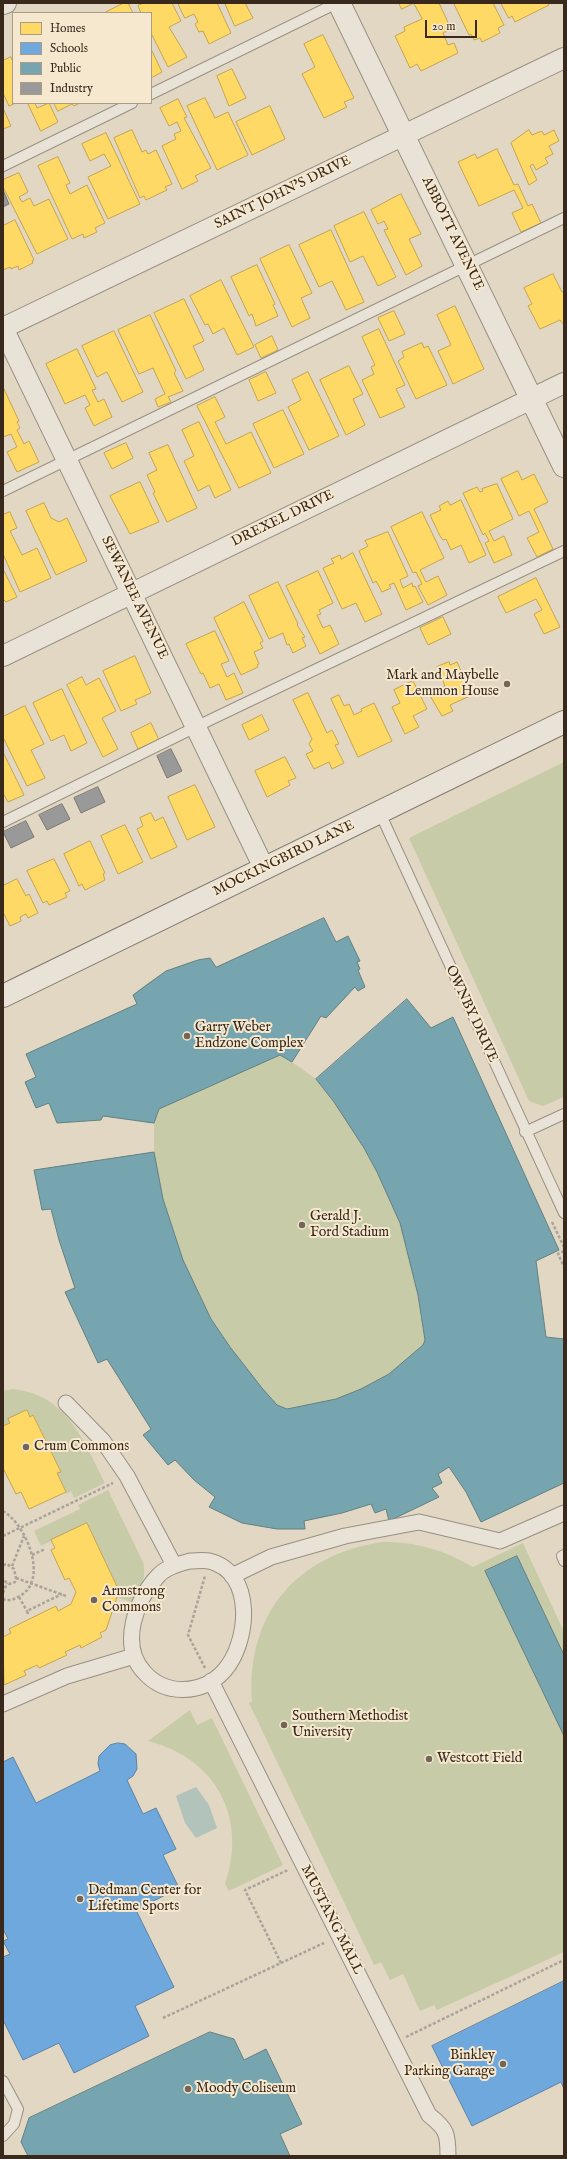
<!DOCTYPE html>
<html>
<head>
<meta charset="utf-8">
<style>
  body { margin:0 }
  #map { position:relative; width:567px; height:2159px; overflow:hidden; background:#e2d7c2; font-family:"IM FELL English",serif }
  canvas { display:block }
  .frame { position:absolute; inset:0; border:4px solid #39291d; pointer-events:none }
  .legend { position:absolute; left:12px; top:12px; width:140px; height:92px; box-sizing:border-box; background:#f5e8cf; border:1px solid #aa9c88; margin:0; padding:5px 7px; list-style:none; font-size:12px; color:#39291d }
  .legend li { display:flex; align-items:center; gap:8px; height:20px }
  .legend b { width:20px; border:1px solid #aa9c88 }
  .scale { position:absolute; left:425px; top:20px; width:52px; height:18px; box-sizing:border-box; border:2px solid #39291d; border-top:0; padding-left:5px; font-size:12px; line-height:14px; white-space:nowrap; color:#39291d; -webkit-text-stroke:3px #f5e8cf; paint-order:stroke }
</style>
</head>
<body>
<div id="map">
<canvas width="567" height="2159"></canvas>
<div class="frame"></div>
<ul class="legend">
<li><b style="height:11px;background:#ffd966"></b>Homes</li>
<li><b style="height:11px;background:#6fa8dc"></b>Schools</li>
<li><b style="height:11px;background:#76a5af"></b>Public</li>
<li><b style="height:11px;background:#999"></b>Industry</li>
</ul>
<div class="scale">20 m</div>
</div>
<script>
const ctx = document.querySelector('canvas').getContext('2d');
ctx.lineJoin = 'round';
function fillPath(path, color) {
  ctx.fillStyle = color;
  ctx.fill(path, 'evenodd');
}
function stroke(path, color, width, dash) {
  ctx.strokeStyle = color;
  ctx.lineWidth = width;
  ctx.lineCap = dash ? 'butt' : 'round';
  ctx.setLineDash(dash || []);
  ctx.stroke(path);
}
function label(font, color, halo, rows, align = 'center') {
  ctx.font = font + ' "IM FELL English",serif';
  ctx.lineWidth = 4;
  ctx.setLineDash([]);
  ctx.textBaseline = 'middle';
  ctx.strokeStyle = halo;
  ctx.fillStyle = color;
  for (const [text, x, y, turn = 0] of rows) {
    ctx.save();
    ctx.translate(x, y);
    ctx.rotate((+turn || 0) * Math.PI / 180);
    ctx.textAlign = isNaN(turn) ? turn : align;
    if (halo) ctx.strokeText(text, 0, 0);
    ctx.fillText(text, 0, 0);
    ctx.restore();
  }
}
fillPath(new Path2D(`
  M564,762V1097L543,1106L529,1101L409,838Z
  M324,918L336,942L348,936L360,961L358,963L360,969L358,970L365,987L358,991L355,987L326,1018L321,1016L292,1062L316,1079L407,999L431,1028L453,1017L559,1250L536,1261L546,1337L564,1339V1483L481,1522L466,1492L449,1467L439,1474L442,1483L432,1488L439,1497L389,1521L386,1509L375,1513L371,1504L342,1513L304,1521L305,1529H277L242,1523L209,1507L215,1497L194,1480L175,1460L168,1465L143,1435L151,1429L107,1360L98,1363L65,1292L74,1287L59,1240L51,1209L42,1210L34,1170L154,1152V1124L103,1116L101,1120L57,1123L49,1103L36,1108L25,1083L36,1077L137,1004L133,995C155,975 180,962 210,958L216,967Z
  M12,1389C66,1394 83,1439 105,1483L74,1498L71,1491L67,1494L57,1473L60,1471L34,1416L30,1417L26,1410L8,1419L10,1423L3,1426V1391Z
  M108,1490L143,1562C147,1579 140,1587 131,1602L117,1597L121,1595L87,1523L41,1546L34,1531L80,1509L78,1505Z
  M383,1542C417,1542 444,1550 473,1567L523,1543L564,1632V1952L437,2010L434,2005L420,2011L403,1974L390,1980L381,1962L374,1965L249,1703L252,1701C246,1614 297,1554 383,1542Z
  M190,1710L197,1725L212,1718L283,1865L229,1891L225,1884C248,1818 216,1758 148,1741Z`), '#c8cba8');
fillPath(new Path2D(`
  M196,1787L209,1805L217,1828L196,1838L185,1823L176,1796Z`), '#b1c3ba');
const homes = new Path2D(`
  M124,3H128L133,13H104Z
  M144,3H172L181,21L169,27L187,57L168,67L151,33V13H141L138,6Z
  M178,3H217L231,33L209,44L203,31L199,32L195,24L198,22L194,14L185,18Z
  M225,3H245L253,18L235,26Z
  M399,3H414L402,9Z
  M414,3H439L451,29L443,33L448,45L454,43L458,53L421,71L417,64L410,68L395,36L405,31L404,27L422,19Z
  M456,3H493L504,25L498,28L500,33L482,42L480,38L474,40L471,34L469,35L454,4Z
  M501,3H548L549,5L515,22L512,16L509,18Z
  M323,35L354,98L344,102L347,107L324,118L302,74L315,67L304,44Z
  M151,49L162,72L151,78Z
  M11,57L13,62V103H16L9,106L3,93V61Z
  M232,69L246,98L229,106L217,76Z
  M205,98L215,118L228,112L248,155L217,170L187,106Z
  M178,99L187,117L184,118L211,168L195,176L198,181L182,189L162,146L176,139L174,134L181,131L177,122L169,126L160,108Z
  M28,103H35L37,108L49,103L58,122L41,131Z
  M54,103H80L74,106L72,104L58,111Z
  M270,106L285,139L252,155L236,122Z
  M3,108L11,126L3,129Z
  M132,130L142,152L146,150L148,154L156,150L172,184L165,187L167,190L146,200L144,196L140,198L114,138Z
  M529,130L532,135L542,131L544,135L554,130L559,141L549,146L553,154L545,158L548,163L536,170L533,164L530,166L537,180L529,185L511,143Z
  M106,133L140,204L108,219L88,177L111,166L104,154L90,161L82,144Z
  M497,149L514,185L518,184L528,206L532,204L541,223L521,232L512,213L523,208L514,190L479,206L458,162L475,154L477,158Z
  M58,157L70,183L66,185L70,194L87,185L105,223L95,228L97,232L84,238L83,234L72,239L38,166Z
  M19,173L28,192L19,197L22,202L30,198L34,206L49,199L68,239L37,254L3,187V180Z
  M401,194L421,234L409,239L422,266L406,275L384,230L388,229L384,221L378,224L371,210Z
  M364,212L396,277L378,286L363,256L350,262L334,226Z
  M15,220L34,260L32,261L33,263L19,270L18,266L11,269L10,267L3,270V226Z
  M331,230L364,302L346,310L332,281L319,287L299,245Z
  M289,245L312,293L301,298L310,318L292,327L260,259Z
  M257,265L275,304L273,305L278,316L256,326L252,314L249,316L231,277Z
  M553,274L562,292L564,291V325L560,320L540,329L528,306L532,304L524,288Z
  M221,280L254,347L237,355L224,328L213,334L208,324L205,325L190,296Z
  M184,299L204,341L193,346L204,370L186,379L154,313Z
  M455,306L484,369L453,384L438,351L451,345L437,315Z
  M394,311L405,334L389,341L378,318Z
  M150,315L176,371L174,373L183,391L168,397L171,402L158,407L155,399L165,394L153,368L139,374L118,330Z
  M379,329L405,385L396,389L405,407L380,418L362,380L374,374L371,367L375,365L362,337Z
  M114,331L143,392L122,402L107,372L97,377L82,346Z
  M272,336L278,350L261,358L255,345Z
  M422,343L424,348L428,346L447,385L416,399L398,361L404,357L402,352Z
  M77,349L96,389L92,390L98,402L104,399L112,417L94,426L85,408L90,405L85,395L65,404L46,364Z
  M349,366L363,394L353,399L365,425L346,435L320,380Z
  M266,372L276,393L258,401L249,380Z
  M308,372L339,436L309,450L288,407L301,400L292,380Z
  M4,389L19,421L17,422L20,428L17,430L24,444L29,441L39,462L17,472L7,452L17,447L11,434L3,437Z
  M215,397L225,417L215,422L226,444L251,432L271,473L239,488L197,406Z
  M283,410L304,454L274,468L253,424Z
  M199,422L231,490L215,498L209,485L198,491L184,461L194,456L182,430Z
  M126,443L133,458L112,469L104,453Z
  M168,445L197,508L167,522L153,493L155,492L147,475L157,470L149,453Z
  M518,471L522,480L534,474L548,502L534,509L553,549L537,557L527,538L539,532L529,511L519,516L501,479Z
  M140,482L159,522L130,534L110,496Z
  M497,484L513,519L489,531L494,541L504,536L512,555L494,563L485,543L489,541L485,533L483,535L463,493L477,487L480,492L483,491L482,489Z
  M461,500L486,555L469,563L461,545L451,550L446,539L443,540L440,536L430,515L441,510L439,506L448,501L450,505Z
  M44,503L51,518L59,522L67,518L87,561L56,575L26,511Z
  M10,512L17,528L10,531L22,555L37,548L51,578L20,592L3,554V515Z
  M422,512L444,558L420,570L426,582L438,576L447,595L428,605L418,586L422,584L416,572L413,573L391,527Z
  M388,532L408,576L400,580L403,588L412,583L413,587L415,586L423,602L406,610L394,583L389,585L391,588L382,592L376,581L373,583L359,551L368,546L365,541Z
  M353,553L382,614L365,622L356,603L342,609L323,568L334,563L331,559L340,555L341,559Z
  M3,569L17,597L6,602L3,599Z
  M318,571L333,603L319,610L321,614L317,615L323,628L330,625L339,644L320,654L286,586Z
  M536,578L560,627L544,634L534,614L542,610L536,599L506,613L498,597Z
  M278,582L298,624L297,625L305,637L302,638L306,646L293,653L289,644L287,645L283,633L269,639L249,596Z
  M244,602L263,641L260,643L263,648L254,652L259,664L257,665L258,667L241,675L214,618Z
  M443,617L451,634L428,645L420,628Z
  M215,631L229,661L221,664L227,677L234,673L243,693L226,700L219,684L210,688L203,673L201,674L186,644Z
  M135,656L151,693L135,700L137,704L121,711L103,671Z
  M449,662L450,665L457,662L472,695L450,705L453,711L442,716L429,694L445,686L437,667Z
  M82,677L86,685L99,678L116,711L102,718L118,749L103,757L67,685Z
  M413,681L427,709L413,716L419,727L405,734L392,707L400,703L394,690Z
  M62,689L87,743L71,751L64,735L51,741L33,703Z
  M308,693L327,733L332,730L339,744L335,745L344,763L332,769L329,762L314,769L306,754L313,751L309,744L312,739L293,700Z
  M339,695L344,706L349,704L354,715L362,711L361,709L374,703L392,741L358,757L331,699Z
  M25,706L44,744L31,750L45,778L27,786L3,737V717Z
  M262,715L269,730L249,740L242,725Z
  M151,723L159,740L138,749L131,733Z
  M3,752L24,795L8,802L3,793Z
  M285,757L296,778L288,781L290,785L267,797L255,771Z
  M195,785L215,827L187,840L168,797Z
  M151,813L155,821L163,817L177,847L151,859L137,829L143,826L140,818Z
  M125,825L143,862L118,874L101,836Z
  M90,841L105,873L103,874L105,880L85,890L82,884L79,886L64,854Z
  M54,859L70,891L65,893L67,897L49,905L47,901L43,903L27,871Z
  M17,879L26,896L29,894L38,913L28,918L26,914L20,917L21,921L10,926L3,912V886Z
  M27,1410L30,1417L33,1415L61,1472L57,1473L66,1492L29,1509L21,1492L16,1494L3,1468V1426L10,1423L8,1419Z
  M87,1523L121,1595L117,1597L106,1630L100,1633L102,1637L81,1648L80,1645L65,1652L67,1655L39,1668L37,1665L24,1671L26,1675L4,1685L3,1637L11,1633L9,1629L56,1606L58,1611L71,1604L76,1592L69,1578L65,1580L51,1550L55,1548L51,1540Z`);
fillPath(homes, '#ffd966');
stroke(homes, '#c4a450', 1);
const schools = new Path2D(`
  M118,1743L125,1744L136,1754L137,1769L133,1776L127,1780L143,1814L156,1808L176,1849L163,1855L179,1888L136,1910L174,1987L135,2006L149,2036L74,2073L59,2043L23,2060L3,2020V1957L10,1954L3,1941L8,1939L3,1929V1762L13,1757L36,1803L100,1771L98,1764L99,1756L110,1745Z
  M564,1981V2089L561,2082L472,2126L432,2046Z`);
fillPath(schools, '#6fa8dc');
stroke(schools, '#5f82a3', 1);
const public = new Path2D(`
  M324,918L336,942L348,936L360,961L357,962L360,969L358,970L365,987L358,991L355,987L326,1018L321,1016L292,1062L280,1055L159,1109L154,1123L103,1116L101,1120L57,1123L49,1103L36,1108L25,1082L36,1077L26,1054L137,1004L133,995L166,971L198,960L210,958L216,967Z
  M407,999L431,1028L453,1017L559,1250L536,1261L546,1337L564,1339V1483L481,1522L466,1492L449,1467L438,1474L442,1483L432,1488L439,1497L389,1521L386,1509L375,1513L371,1504L342,1513L304,1521L305,1529H277L242,1523L209,1507L215,1497L194,1480L175,1460L168,1465L143,1435L151,1429L107,1359L98,1363L65,1292L75,1288L59,1240L51,1209L42,1210L34,1170L154,1152L163,1199L183,1260L211,1319L230,1347L262,1388L277,1405L287,1409L336,1399L361,1389L389,1374L423,1345L425,1340L418,1295L400,1223L377,1172L364,1148L334,1102L316,1079Z
  M517,1556L564,1655V1736L485,1571Z
  M210,2032L234,2039L244,2060L266,2049L302,2124L280,2134L290,2156H28L21,2142L29,2118Z`);
fillPath(public, '#76a5af');
stroke(public, '#648083', 1);
const industry = new Path2D(`
  M3,190L9,204L3,207Z
  M171,749L182,771L167,778L157,756Z
  M98,787L105,802L81,813L74,798Z
  M62,804L70,819L47,830L39,815Z
  M26,821L34,837L11,848L3,832Z`);
fillPath(industry, '#999');
stroke(industry, '#7c7774', 1);
const service = new Path2D(`
  M151,94L337,3
  M3,166L132,103
  M3,491L564,218
  M380,813L564,1213
  M3,822L212,719L564,551
  M525,1132L564,1114
  M564,1555L562,1556L564,1561
  M3,2081L18,2109L14,2124L3,2136`);
const pedestrian = new Path2D(`
  M66,1403L103,1441L127,1476L174,1565
  M190,1561C196,1561 203,1560 209,1561C256,1572 249,1643 224,1671C202,1695 165,1696 144,1672C119,1645 136,1599 158,1576C166,1567 179,1564 190,1561Z
  M232,1576L271,1557L345,1536L419,1522L500,1541L564,1513
  M211,1681L429,2115C447,2129 448,2134 448,2156
  M3,1704L67,1676L134,1656`);
const minor = new Path2D(`
  M3,4L6,3
  M3,328L564,58
  M3,328L264,868
  M3,656L564,383`);
const tertiary = new Path2D(`
  M339,3L564,466`);
const secondary = new Path2D(`
  M3,996L564,722`);
stroke(service, '#989082', 12);
stroke(pedestrian, '#989082', 17);
stroke(minor, '#989082', 22);
stroke(tertiary, '#989082', 24);
stroke(secondary, '#80786c', 24);
stroke(new Path2D(`
  M552,1222L564,1247
  M564,1251L558,1254L564,1267
  M3,1511C27,1525 50,1582 18,1597C13,1600 9,1601 3,1599
  M3,1536L113,1483
  M32,1555L45,1549
  M3,1565L7,1564L14,1569L16,1578L15,1582L9,1584L3,1580
  M12,1566L24,1536
  M16,1578L66,1596
  M3,1593L7,1583
  M19,1597L27,1611
  M28,1614L27,1611L62,1594
  M205,1668L188,1635L205,1576
  M281,1963L245,1890L288,1870
  M163,2018L324,1943
  M406,2037L564,1960`), '#a9a39a', 2.5, [3, 2]);
stroke(service, '#e8e2d7', 10);
stroke(pedestrian, '#e8e2d7', 15);
stroke(minor, '#e8e2d7', 20);
stroke(tertiary, '#e8e2d7', 22);
stroke(secondary, '#e8e2d7', 22);
for (const [x, y, r, color] of [
  [507,684,4,"#746657"],
  [187,1036,4,"#746657"],
  [302,1225,4,"#746657"],
  [26,1447,4,"#746657"],
  [94,1600,4,"#746657"],
  [284,1725,4,"#746657"],
  [429,1759,4,"#746657"],
  [80,1899,4,"#746657"],
  [503,2064,4,"#746657"],
  [188,2089,4,"#746657"]
]) {
  const dot = new Path2D();
  dot.arc(x, y, r, 0, 2 * Math.PI);
  ctx.fillStyle = color;
  ctx.fill(dot);
  stroke(dot, '#f5e8cf', 1.5);
}
label('14px', '#39291d', '#f5e8cf', [
  ["SAINT JOHN'S DRIVE",283,193,-26],
  ["ABBOTT AVENUE",452,234,64],
  ["DREXEL DRIVE",283,519,-26],
  ["SEWANEE AVENUE",134,598,64],
  ["MOCKINGBIRD LANE",284,859,-26],
  ["OWNBY DRIVE",471,1014,65],
  ["MUSTANG MALL",331,1920,63]
]);
label('14px', '#39291d', '#f5e8cf', [
  ["Mark and Maybelle",499,676,"right"],
  ["Lemmon House",499,692,"right"],
  ["Garry Weber",195,1028],
  ["Endzone Complex",195,1044],
  ["Gerald J.",310,1217],
  ["Ford Stadium",310,1233],
  ["Crum Commons",34,1447],
  ["Armstrong",102,1592],
  ["Commons",102,1608],
  ["Southern Methodist",292,1717],
  ["University",292,1733],
  ["Westcott Field",437,1759],
  ["Dedman Center for",88,1891],
  ["Lifetime Sports",88,1907],
  ["Binkley",495,2056,"right"],
  ["Parking Garage",495,2072,"right"],
  ["Moody Coliseum",196,2089]
], 'left');
</script>
</body>
</html>
